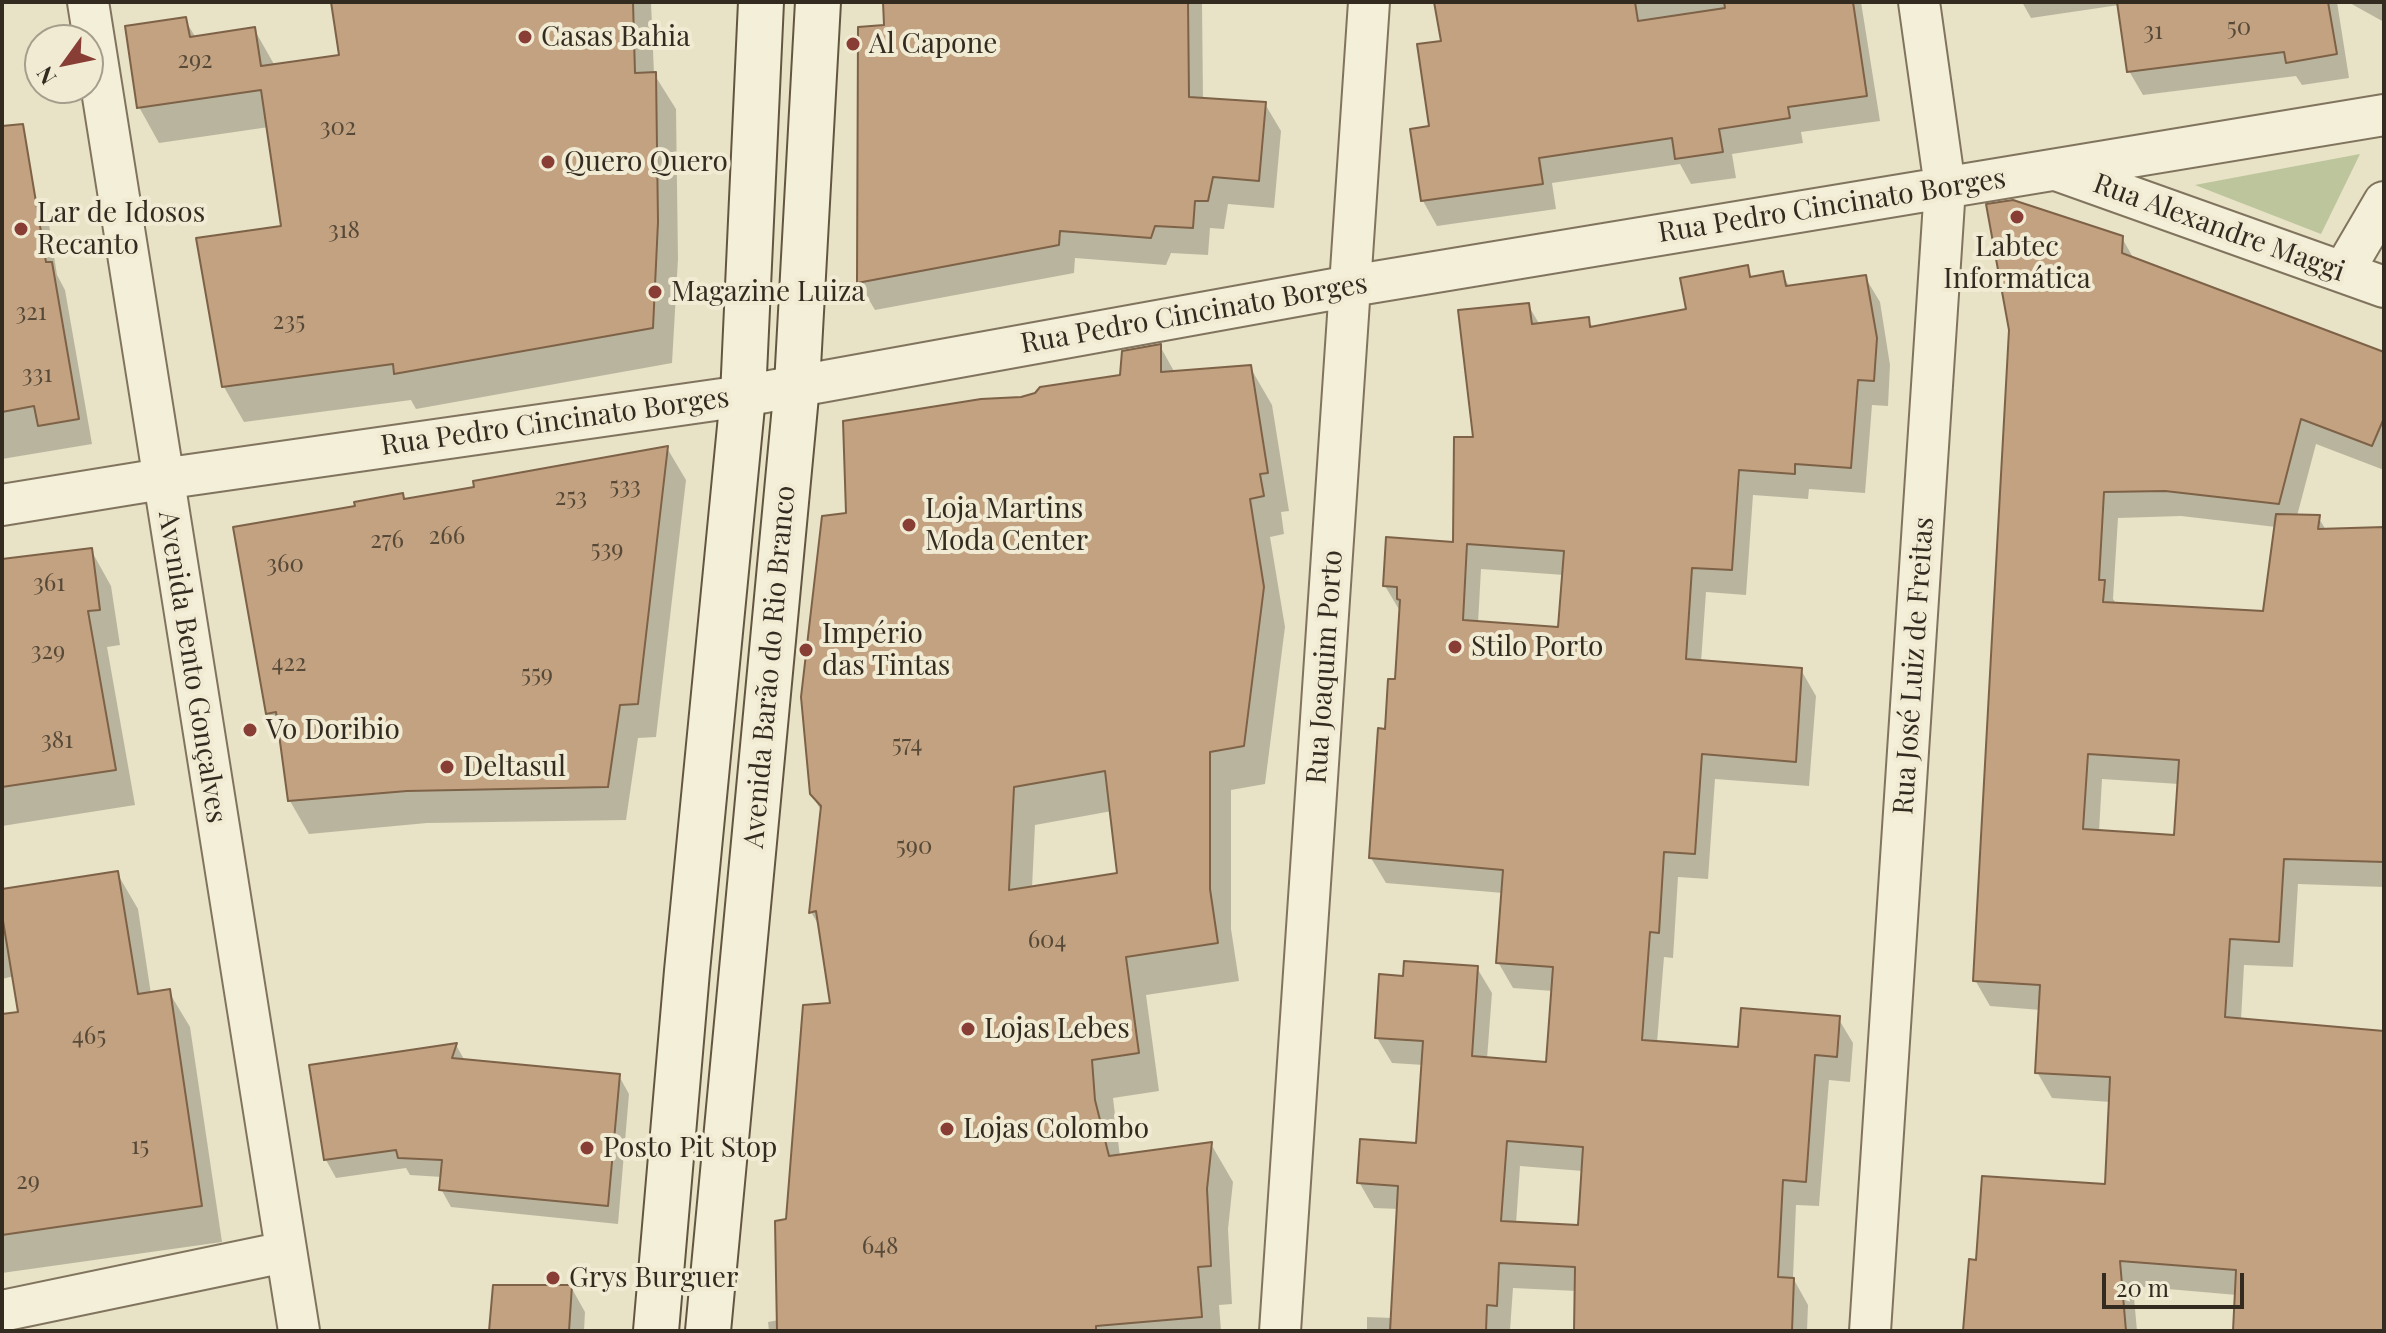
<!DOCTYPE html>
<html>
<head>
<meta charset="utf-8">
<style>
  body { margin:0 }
  #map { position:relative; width:2386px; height:1333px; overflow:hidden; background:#e8e2c6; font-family:"Playfair Display",serif }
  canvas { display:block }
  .frame { position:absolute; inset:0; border:4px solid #332b20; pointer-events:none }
  .north { position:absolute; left:24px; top:24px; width:80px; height:80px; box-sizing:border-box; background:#f1ebd4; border:2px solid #a59e8c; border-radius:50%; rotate:237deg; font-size:22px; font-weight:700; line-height:32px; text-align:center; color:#332b20 }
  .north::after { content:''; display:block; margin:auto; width:28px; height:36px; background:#883e35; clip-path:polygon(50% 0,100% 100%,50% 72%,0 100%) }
  .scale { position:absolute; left:2102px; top:1273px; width:142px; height:36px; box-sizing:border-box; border:4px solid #332b20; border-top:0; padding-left:10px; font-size:24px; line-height:28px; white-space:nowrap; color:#332b20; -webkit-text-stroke:6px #f1ebd4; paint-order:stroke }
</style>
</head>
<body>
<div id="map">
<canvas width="2386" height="1333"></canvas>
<div class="frame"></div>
<div class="north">N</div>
<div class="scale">20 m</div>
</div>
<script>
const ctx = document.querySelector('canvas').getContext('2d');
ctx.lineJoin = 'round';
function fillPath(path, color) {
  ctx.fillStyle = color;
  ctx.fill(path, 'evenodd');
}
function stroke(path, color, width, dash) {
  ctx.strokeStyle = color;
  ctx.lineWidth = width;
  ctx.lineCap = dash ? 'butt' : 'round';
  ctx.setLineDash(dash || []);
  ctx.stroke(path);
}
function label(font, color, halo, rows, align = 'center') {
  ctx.font = font + ' "Playfair Display",serif';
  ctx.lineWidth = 8;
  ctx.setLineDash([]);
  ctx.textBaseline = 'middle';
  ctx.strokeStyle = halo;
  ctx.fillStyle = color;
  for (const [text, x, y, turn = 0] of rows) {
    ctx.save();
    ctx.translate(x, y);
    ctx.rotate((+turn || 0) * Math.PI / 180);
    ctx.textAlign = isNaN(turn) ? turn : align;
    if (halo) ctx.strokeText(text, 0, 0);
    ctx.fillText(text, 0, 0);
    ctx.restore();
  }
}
fillPath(new Path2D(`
  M2360,154L2321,234L2195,185Z`), '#bcc59b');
fillPath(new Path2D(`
  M333,2H651L654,74L676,109L678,259L672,363L416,409L411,400L244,422L224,387L284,228L269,127L159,143L139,107L185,20L196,38L254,29L275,66L341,57Z
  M885,2H1202L1203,100L1265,104L1281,131L1274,208L1228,204L1224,229L1210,228L1208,255L1171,253L1166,265L1075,258L1074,273L875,310L859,283L860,29L886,27Z
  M1436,2H1861L1880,121L1801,132L1803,143L1732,154L1736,178L1691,184L1680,164L1552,183L1556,209L1437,226L1423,201L1412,130L1431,128L1443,42Z
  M2022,2H2337L2349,78L2302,85L2296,76L2143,95L2129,71L2119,5L2031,18Z
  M2348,2H2384V22Z
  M33,192L48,218L57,275L65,290L92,444L2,459V197Z
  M2122,238L2134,259L2384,354V470L2316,444L2297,516L2318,517L2326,530L2384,529V887L2298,884L2293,967L2244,965L2241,1020L2384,1033V1331H2235L2237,1295L2133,1286L2137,1331H1965L2106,1186L2111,1102L2052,1098L2037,1072L2041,1010L1990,1006L1975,980ZM2181,516L2276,527L2265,614L2117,605L2113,599L2118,518ZM2102,779L2179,784L2176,837L2099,832Z
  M1747,268L1753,279L1782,273L1790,288L1865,277L1880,302L1890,365L1888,406L1872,405L1865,493L1809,489L1808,499L1753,495L1746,595L1706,592L1701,662L1801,670L1816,696L1809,786L1715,779L1708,879L1678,877L1673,958L1664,957L1657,1043L1740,1049L1838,1018L1853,1043L1850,1082L1829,1080L1819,1206L1796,1205L1793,1278L1808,1305L1807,1331H1576L1577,1291L1513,1288L1510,1330L1367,1331V1317L1393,1318L1399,1209L1374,1208L1359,1182L1418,1145L1424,1065L1392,1063L1377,1038L1405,978L1477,968L1492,993L1487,1059L1548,1064L1553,991L1513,988L1498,962L1503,893L1386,883L1371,858L1386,731L1396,681L1400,611L1385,586L1455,544L1475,439L1528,305L1540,325L1588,319L1593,328L1688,310ZM1481,569L1564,575L1560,629L1478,624ZM1520,1166L1583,1171L1579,1227L1516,1224Z
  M1160,346L1175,373L1250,367L1272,405L1289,511L1281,512L1284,534L1270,537L1285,627L1265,784L1231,790V929L1239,981L1146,995L1159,1091L1113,1098L1120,1157L1211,1144L1233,1182L1228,1229L1232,1304L1219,1305L1221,1331H769L768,1322L779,1320L788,1221L832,1004L821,929L811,912L822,812L811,794L848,515L1021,399L1122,377ZM1112,811L1120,874L1032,888L1035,825Z
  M667,448L686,480L656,737L638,738L626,820L427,823L309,834L290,801L282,737L268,713L357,508L402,495L405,501L476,489Z
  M91,550L111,586L120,645L107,647L135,805L2,826V561Z
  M117,873L138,909L151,994L169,992L190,1027L222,1242L2,1273V1016L20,1014L14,976L2,979V891Z
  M456,1045L465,1061L619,1076L629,1094L618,1224L451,1207L441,1189L442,1177L410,1175L406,1168L336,1178L326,1160L312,1066Z
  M571,1287L585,1312L584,1331H491Z`), '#0003');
const building = new Path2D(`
  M331,2H633L635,73L656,72L658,222L653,328L394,374L393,364L222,387L196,238L281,226L261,90L137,108L125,26L186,17L190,37L255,27L261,66L339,55Z
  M883,2H1188L1189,97L1266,102L1259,181L1213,177L1208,201H1195L1193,228L1155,226L1151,238L1060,231L1059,245L857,283L858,27L884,25Z
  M1434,2H1635L1638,21L1725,8L1724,2H1853L1867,96L1788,107L1790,118L1719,129L1723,152L1675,159L1672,138L1539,158L1543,184L1421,201L1410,129L1429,126L1417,44L1441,41Z
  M2117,2H2328L2337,54L2286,63L2284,52L2127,72Z
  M23,124L46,262H52L79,419L38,426L34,406L2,412V126Z
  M2013,200L2123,236L2122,253L2384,352V418L2372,446L2301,419L2279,504L2165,491L2104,492L2099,580H2105L2103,602L2263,611L2276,514L2320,515L2318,529L2384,527V862L2284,859L2279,942L2230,939L2225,1017L2384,1031V1331H2233L2236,1270L2120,1261L2126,1331H1963L1969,1259L1976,1260L1982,1176L2105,1184L2110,1077L2035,1073L2040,985L1973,981L2009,330L1986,204ZM2088,754L2179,760L2174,835L2083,829Z
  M1748,265L1750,277L1783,271L1786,286L1866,275L1877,338L1874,381L1858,380L1851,468L1795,464V474L1739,470L1732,570L1692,568L1686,659L1802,668L1796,762L1702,754L1695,854L1664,852L1659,933L1650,932L1642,1040L1738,1047L1741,1008L1840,1016L1837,1057L1815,1055L1806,1182L1783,1180L1778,1277L1794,1278L1792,1331H1574L1575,1267L1499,1263L1497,1306L1487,1305L1486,1331H1390L1398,1186L1357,1183L1360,1139L1416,1143L1423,1041L1375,1038L1379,974L1403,976L1404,961L1478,966L1472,1056L1546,1062L1553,967L1496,963L1503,870L1369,858L1378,728L1385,729L1388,679H1395L1400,600L1397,599V587L1383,586L1386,537L1453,542L1454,437H1473L1458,310L1529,303L1532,324L1589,317L1590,327L1686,309L1680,278ZM1467,544L1564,551L1558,627L1463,620ZM1507,1141L1583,1147L1578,1225L1501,1221Z
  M1161,344V372L1251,365L1268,473L1260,474L1264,496L1250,499L1264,587L1244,746L1210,752V889L1218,943L1126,957L1139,1053L1092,1060L1095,1100L1109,1156L1212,1142L1207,1189L1211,1266L1198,1267L1202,1317L1096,1326V1331H777L775,1221L786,1219L803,1005L830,1003L816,911L809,913L821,806L810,794L801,697L822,516L846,513L843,421L981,399L1021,397L1035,393L1040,387L1120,375L1122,351ZM1105,771L1117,873L1009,890L1014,787Z
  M668,446L638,704L620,705L608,787L407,791L288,801L276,712L266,714L233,527L355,506L354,502L403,493L404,499L474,487L473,481Z
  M92,548L100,610L88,611L116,770L2,787V559Z
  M118,871L138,994L170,989L202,1206L2,1235V1014L18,1012L2,915V889Z
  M457,1043L452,1058L620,1074L608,1206L439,1190L442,1160L398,1158L396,1150L324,1160L309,1065Z
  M493,1285H572L569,1331H489Z`);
fillPath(building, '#c2a280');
stroke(building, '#7d6247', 2);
const minor = new Path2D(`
  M88,2L299,1331
  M2056,170L2384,287
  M2343,272L2384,202
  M2,505L162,479L743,396L1351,286L2384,115
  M2,1311L285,1252
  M1280,1331L1369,2
  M1870,1331L1945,187L1919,2`);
const secondary = new Path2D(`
  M656,1331L687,971L743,396L761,2
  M708,1331L797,385L818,2`);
stroke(minor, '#81745e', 44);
stroke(secondary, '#635641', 48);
stroke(minor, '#f4efd8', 40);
stroke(secondary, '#f4efd8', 44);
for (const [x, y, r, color] of [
  [525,37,8,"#883e35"],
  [853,44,8,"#883e35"],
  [548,162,8,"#883e35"],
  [2017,217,8,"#883e35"],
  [21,229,8,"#883e35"],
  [655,292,8,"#883e35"],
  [909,525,8,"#883e35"],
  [1455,647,8,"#883e35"],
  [806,650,8,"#883e35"],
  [250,730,8,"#883e35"],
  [447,767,8,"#883e35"],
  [968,1029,8,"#883e35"],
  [947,1129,8,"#883e35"],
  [587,1148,8,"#883e35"],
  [553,1278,8,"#883e35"]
]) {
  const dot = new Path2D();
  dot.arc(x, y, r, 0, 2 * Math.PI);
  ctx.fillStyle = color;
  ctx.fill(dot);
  stroke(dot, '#f1ebd4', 3);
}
label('24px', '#574938', null, [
  ["50",2239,28],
  ["31",2153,32],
  ["292",195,61],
  ["302",338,128],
  ["318",344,231],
  ["321",31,313],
  ["235",289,322],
  ["331",37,375],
  ["533",625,487],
  ["253",571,498],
  ["266",447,537],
  ["276",387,541],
  ["539",607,550],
  ["360",285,565],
  ["361",49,584],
  ["329",48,652],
  ["422",289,664],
  ["559",537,675],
  ["381",57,741],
  ["574",907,745],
  ["590",914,847],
  ["604",1047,941],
  ["465",89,1037],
  ["15",140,1147],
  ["29",28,1182],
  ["648",880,1247]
]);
label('28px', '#332b20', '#f1ebd4', [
  ["Casas Bahia",541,37],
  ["Al Capone",869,44],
  ["Quero Quero",564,162],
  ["Lar de Idosos",37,213],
  ["Recanto",37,245],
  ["Labtec",2017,247,"center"],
  ["Informática",2017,279,"center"],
  ["Magazine Luiza",671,292],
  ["Loja Martins",925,509],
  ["Moda Center",925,541],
  ["Império",822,634],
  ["das Tintas",822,666],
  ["Stilo Porto",1471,647],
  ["Vo Doribio",266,730],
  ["Deltasul",463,767],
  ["Lojas Lebes",984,1029],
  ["Lojas Colombo",963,1129],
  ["Posto Pit Stop",603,1148],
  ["Grys Burguer",569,1278]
], 'left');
label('28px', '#332b20', '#f1ebd4', [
  ["Rua Pedro Cincinato Borges",1832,206,-9],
  ["Rua Alexandre Maggi",2219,228,20],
  ["Rua Pedro Cincinato Borges",1194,314,-10],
  ["Rua Pedro Cincinato Borges",555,422,-8],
  ["Rua José Luiz de Freitas",1914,666,-86],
  ["Avenida Bento Gonçalves",192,667,81],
  ["Avenida Barão do Rio Branco",770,667,-85],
  ["Rua Joaquim Porto",1325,667,-86]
]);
</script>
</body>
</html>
